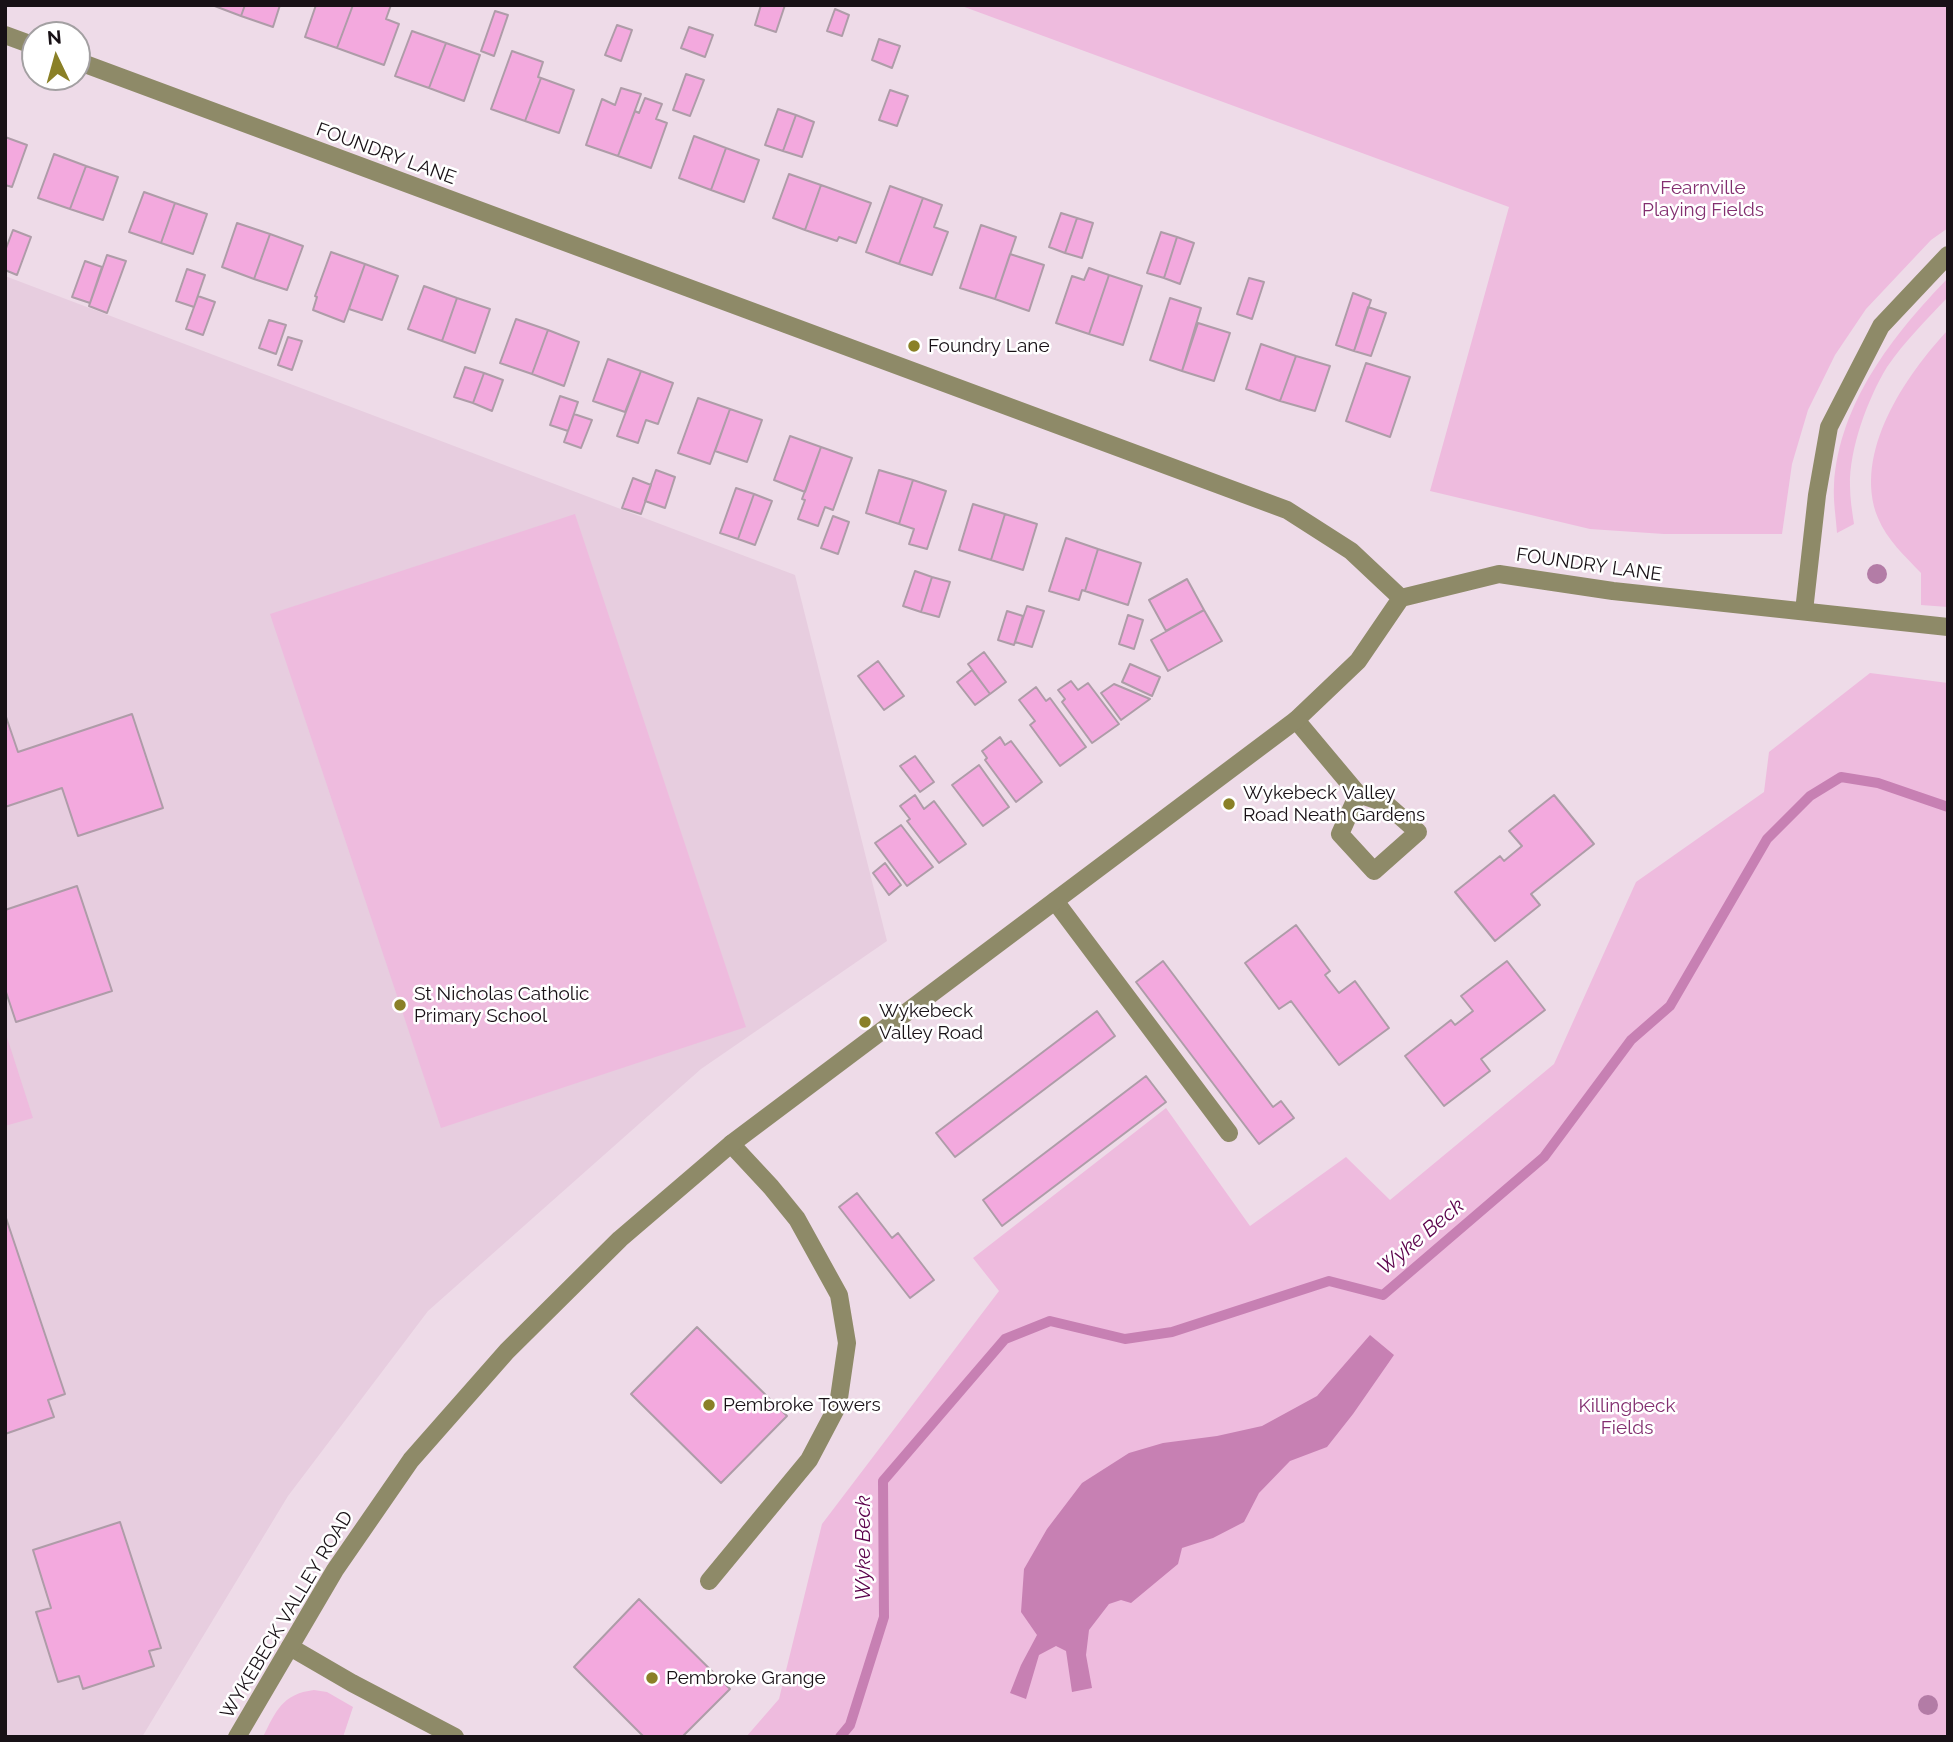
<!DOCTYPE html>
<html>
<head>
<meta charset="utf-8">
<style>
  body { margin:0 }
  #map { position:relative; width:1953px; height:1742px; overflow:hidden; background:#eedbe8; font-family:Raleway,sans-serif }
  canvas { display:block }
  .frame { position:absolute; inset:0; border:7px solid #181116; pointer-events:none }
  .north { position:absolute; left:21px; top:21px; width:70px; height:70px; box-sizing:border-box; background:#fff; border:2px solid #a3a0a2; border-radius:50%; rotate:355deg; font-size:19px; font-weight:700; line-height:28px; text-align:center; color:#181116 }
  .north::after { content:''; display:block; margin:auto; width:24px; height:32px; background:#8a8027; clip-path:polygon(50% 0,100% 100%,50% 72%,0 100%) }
</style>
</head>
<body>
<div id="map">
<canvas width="1953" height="1742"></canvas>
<div class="frame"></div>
<div class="north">N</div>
</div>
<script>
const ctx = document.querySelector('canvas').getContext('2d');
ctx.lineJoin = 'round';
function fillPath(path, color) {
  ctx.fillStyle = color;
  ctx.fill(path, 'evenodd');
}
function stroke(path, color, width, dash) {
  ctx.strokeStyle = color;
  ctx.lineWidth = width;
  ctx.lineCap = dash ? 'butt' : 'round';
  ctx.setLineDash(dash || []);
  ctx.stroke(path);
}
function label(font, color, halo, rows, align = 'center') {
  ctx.font = font + ' Raleway,sans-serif';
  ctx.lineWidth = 5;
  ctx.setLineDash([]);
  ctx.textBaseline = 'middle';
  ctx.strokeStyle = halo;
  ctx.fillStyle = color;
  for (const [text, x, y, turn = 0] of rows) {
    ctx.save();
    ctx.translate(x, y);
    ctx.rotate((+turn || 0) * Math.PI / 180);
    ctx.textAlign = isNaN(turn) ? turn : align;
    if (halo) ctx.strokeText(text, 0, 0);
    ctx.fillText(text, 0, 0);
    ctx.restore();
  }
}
fillPath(new Path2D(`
  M5,276L795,575L887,941L701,1069L428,1311L288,1496L142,1737H5Z`), '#e7cddf');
fillPath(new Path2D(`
  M959,5H1948V228L1931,240L1866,309L1835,355L1808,410L1792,464L1782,534H1664L1590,529L1430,491L1509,207Z
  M1948,278V297C1927,319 1904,342 1887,367C1868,398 1849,449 1850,486C1850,498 1852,511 1854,524L1837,533C1836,517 1833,501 1834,485C1839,403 1893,335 1948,278Z
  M1948,330V607L1921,605V573C1905,556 1887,540 1878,518C1852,453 1906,375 1948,330Z
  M575,514L746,1027L441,1128L270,614Z
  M1870,673L1948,683V1737H746L779,1699L822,1524L999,1291L973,1258L1166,1108L1250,1226L1346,1157L1390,1200L1554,1064L1636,882L1764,792L1769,752Z
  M5,1031L33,1118L5,1126Z
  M314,1690L327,1692L353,1707L343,1737H263C276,1711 282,1694 314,1690Z`), '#eebbde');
fillPath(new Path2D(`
  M1370,1335L1394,1355L1353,1414L1327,1447L1290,1461L1259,1493L1244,1522L1213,1538L1182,1548L1178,1564L1131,1603L1121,1600L1109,1604L1089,1630L1086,1655L1092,1688L1072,1692L1066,1651L1056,1646L1039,1655L1026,1699L1010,1693L1021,1665L1037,1635L1021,1612L1024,1569L1047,1529L1082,1483L1129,1453L1163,1443L1217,1436L1262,1426L1317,1396Z`), '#c780b3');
stroke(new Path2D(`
  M840,1737L850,1725L884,1617L883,1481L1005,1339L1050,1321L1125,1339L1172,1332L1329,1281L1383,1295L1544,1157L1631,1040L1670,1006L1767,839L1810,796L1841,777L1878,783L1948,807`), '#c780b3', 10);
const building = new Path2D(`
  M212,5H245L241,16Z
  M245,5H280L273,27L241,16Z
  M316,5H353L337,48L305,37Z
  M353,5H391L386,19L399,24L384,65L337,48Z
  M761,5H785L776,32L755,25Z
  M835,9L849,15L842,36L827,31Z
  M495,11L508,15L494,56L481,51Z
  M617,25L632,30L621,61L605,55Z
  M689,27L713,35L705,57L681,48Z
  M412,31L446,43L429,88L395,76Z
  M879,39L900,46L892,68L872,60Z
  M446,43L480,55L464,101L429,88Z
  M512,51L543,62L538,77L541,78L525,121L491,109Z
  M686,74L704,80L690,116L673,110Z
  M541,78L574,90L559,133L525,121Z
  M621,88L641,94L618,156L586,145L602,99L615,105Z
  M890,90L908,96L897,126L879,120Z
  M645,98L662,104L656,119L667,123L651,168L618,156L635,111L639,113Z
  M778,109L796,115L783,151L765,145Z
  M796,115L814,122L802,157L783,151Z
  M694,136L726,148L711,190L679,178Z
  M5,137L27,145L12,187L5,185Z
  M726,148L759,160L744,202L711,190Z
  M54,154L86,166L70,209L38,198Z
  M86,166L118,177L103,220L70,209Z
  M789,174L821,185L805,230L773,218Z
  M821,185L871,203L856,243L839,237L837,241L805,230Z
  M890,186L923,198L899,264L866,252Z
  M144,192L175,203L161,243L129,232Z
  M923,198L942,205L934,227L948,232L932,275L899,264Z
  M175,203L207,214L193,254L161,243Z
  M1061,213L1077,218L1065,253L1049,247Z
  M1077,218L1093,223L1082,258L1065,253Z
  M237,223L270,234L254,279L222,267Z
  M981,225L1016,237L995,299L960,288Z
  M13,230L31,237L17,275L5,270V251Z
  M1161,232L1177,237L1164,278L1147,273Z
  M270,234L303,246L287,290L254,279Z
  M1177,237L1194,243L1180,284L1164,278Z
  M331,252L365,264L344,322L313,310L317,297L315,296Z
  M1010,254L1044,265L1029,311L995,299Z
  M107,255L126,261L107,313L89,306Z
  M85,261L102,267L90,303L72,297Z
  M365,264L398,276L382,320L349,309Z
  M1089,268L1109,275L1089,334L1056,323L1072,276L1084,280Z
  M187,269L205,275L194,307L176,301Z
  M1109,275L1142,286L1123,345L1089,334Z
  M1249,278L1264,282L1252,319L1237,314Z
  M424,286L457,298L442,341L408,329Z
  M1353,293L1371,300L1354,351L1336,345Z
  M198,296L215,302L203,335L186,329Z
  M457,298L490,309L475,353L442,341Z
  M1170,298L1201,308L1182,371L1150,360Z
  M1368,307L1386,313L1371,356L1354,351Z
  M516,319L548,330L532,374L500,363Z
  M269,320L286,325L276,354L259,348Z
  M1198,323L1230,333L1214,381L1182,371Z
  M548,330L579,342L564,386L532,374Z
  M288,337L302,341L292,370L278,365Z
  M1261,344L1296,356L1280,401L1246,389Z
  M1296,356L1330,366L1315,411L1280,401Z
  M608,359L641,371L625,412L593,401Z
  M1366,363L1410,377L1390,437L1346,421Z
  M465,367L484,373L473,403L454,397Z
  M641,371L673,383L658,424L646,420L638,443L617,436Z
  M484,373L503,380L492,411L473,403Z
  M560,396L578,402L568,431L550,425Z
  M698,398L730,409L710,464L678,453Z
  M730,409L762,420L747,462L715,451Z
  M574,414L592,420L581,448L564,442Z
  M790,436L821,447L805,492L774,480Z
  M821,447L852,458L833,510L825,507L818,526L798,519L805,500L802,499Z
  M656,470L675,477L665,508L645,501Z
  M879,470L913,480L899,524L866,513Z
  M633,478L651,485L641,514L622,508Z
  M913,480L946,491L927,549L909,544L914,529L899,524Z
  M736,488L754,494L738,539L720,533Z
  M754,494L772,501L755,545L738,539Z
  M973,504L1005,514L991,560L959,550Z
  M1005,514L1037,524L1023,570L991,560Z
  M833,516L849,522L838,554L821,548Z
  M1066,538L1098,549L1085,591L1082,590L1079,600L1049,591Z
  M1098,549L1141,563L1128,605L1085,591Z
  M915,571L932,577L921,612L903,606Z
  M932,577L950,582L939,617L921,612Z
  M1187,579L1204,610L1166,631L1149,600Z
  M1027,606L1044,611L1032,647L1015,642Z
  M1204,610L1222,641L1168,671L1151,640Z
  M1007,611L1023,616L1014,645L998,640Z
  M1128,615L1143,620L1134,649L1119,644Z
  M984,652L1006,682L990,694L968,664Z
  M878,661L904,696L884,710L858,676Z
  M1130,664L1160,677L1152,696L1122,682Z
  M972,670L990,694L975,705L957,682Z
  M1071,681L1078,690L1088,683L1119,724L1092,743L1062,702L1065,699L1058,690Z
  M1114,684L1150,699L1121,720L1101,693Z
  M1036,687L1046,701L1050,698L1086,747L1060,766L1030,725L1035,721L1019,700Z
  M5,714L18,752L132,714L163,808L78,836L62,788L5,807Z
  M1000,737L1005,745L1011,741L1042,782L1016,802L985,760L987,758L982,751Z
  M915,756L934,782L920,792L900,766Z
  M979,765L1009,807L983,826L952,785Z
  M915,795L924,809L934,801L966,844L939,863L907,821L910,819L900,806Z
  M1554,795L1594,844L1531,894L1540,905L1495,941L1455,892L1500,856L1504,861L1522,846L1509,831Z
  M901,825L933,867L907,886L875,843Z
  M885,863L901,885L889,895L873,873Z
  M77,886L112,991L16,1022L5,989V910Z
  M1296,925L1330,971L1325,975L1339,993L1355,981L1389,1028L1339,1065L1291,1001L1279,1009L1245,963Z
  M1163,961L1273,1107L1281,1101L1294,1118L1259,1144L1136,982Z
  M1507,961L1545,1010L1481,1059L1490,1071L1444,1106L1405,1056L1451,1020L1455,1025L1473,1011L1461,996Z
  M1097,1011L1115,1036L955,1157L936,1133Z
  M1146,1076L1166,1102L1002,1226L983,1200Z
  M857,1193L892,1238L898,1233L934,1280L910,1298L839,1207Z
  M5,1215L65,1394L48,1400L54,1417L5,1434Z
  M697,1327L787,1416L721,1483L631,1394Z
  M120,1522L161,1648L149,1651L154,1666L83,1689L79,1676L58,1682L36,1612L51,1608L33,1550Z
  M639,1599L730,1689L682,1737H644L574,1667Z`);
fillPath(building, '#f3a9de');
stroke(building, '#ae9ca8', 2);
stroke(new Path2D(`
  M1055,901L1229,1133
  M709,1581L809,1460L838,1405L847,1343L839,1295L797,1219L771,1187L731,1144
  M290,1647L352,1683L455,1737`), '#8e8a68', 18);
stroke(new Path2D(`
  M1296,720L1358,794L1385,803L1418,832L1374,871L1340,834L1358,794`), '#8e8a68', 18);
stroke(new Path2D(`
  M5,35L35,46
  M77,61L1287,510L1351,551L1401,598
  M1401,598L1499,574L1613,591L1948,627
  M1804,611L1817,495L1829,427L1881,326L1948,255
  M237,1737L335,1570L411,1460L507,1351L620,1239L731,1144L1296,720L1358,661L1401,598`), '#8e8a68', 18);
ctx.fillStyle = '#b37ca6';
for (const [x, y] of [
  [1877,574],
  [1928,1705]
]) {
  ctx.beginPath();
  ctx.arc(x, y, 10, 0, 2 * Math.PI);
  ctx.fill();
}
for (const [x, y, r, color] of [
  [914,346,7,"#8a8027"],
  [1229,804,7,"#8a8027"],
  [400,1005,7,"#8a8027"],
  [865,1022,7,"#8a8027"],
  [709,1405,7,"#8a8027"],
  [652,1678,7,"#8a8027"]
]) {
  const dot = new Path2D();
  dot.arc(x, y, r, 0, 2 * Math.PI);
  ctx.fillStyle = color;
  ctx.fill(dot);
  stroke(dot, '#fff', 2.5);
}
label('19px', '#181116', '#fff', [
  ["FOUNDRY LANE",386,154,20],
  ["FOUNDRY LANE",1589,565,8],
  ["WYKEBECK VALLEY ROAD",287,1615,-59]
]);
label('19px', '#832f70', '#fff', [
  ["Fearnville",1703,188],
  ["Playing Fields",1703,210],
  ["Killingbeck",1627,1406],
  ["Fields",1627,1428]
]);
label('19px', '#181116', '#fff', [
  ["Foundry Lane",928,346],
  ["Wykebeck Valley",1243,793],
  ["Road Neath Gardens",1243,815],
  ["St Nicholas Catholic",414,994],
  ["Primary School",414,1016],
  ["Wykebeck",879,1011],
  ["Valley Road",879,1033],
  ["Pembroke Towers",723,1405],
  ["Pembroke Grange",666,1678]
], 'left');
label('italic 21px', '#5b024b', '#fff', [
  ["Wyke Beck",1421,1237,-40],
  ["Wyke Beck",864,1548,-90]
]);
</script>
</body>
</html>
